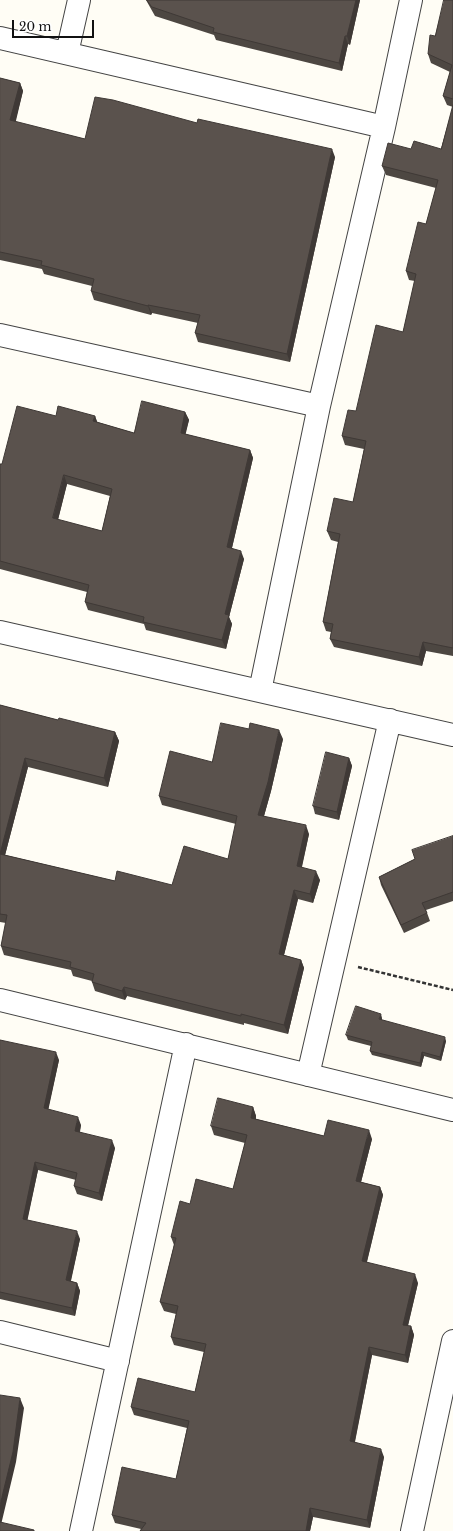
<!DOCTYPE html>
<html>
<head>
<meta charset="utf-8">
<style>
  body { margin:0 }
  #map { position:relative; width:453px; height:1531px; overflow:hidden; background:#fffdf5; font-family:"Libre Baskerville",serif }
  canvas { display:block }
  .scale { position:absolute; left:12px; top:20px; width:82px; height:18px; box-sizing:border-box; border:2px solid #111; border-top:0; padding-left:5px; font-size:12px; line-height:14px; white-space:nowrap; color:#111; -webkit-text-stroke:3px #fff; paint-order:stroke }
</style>
</head>
<body>
<div id="map">
<canvas width="453" height="1531"></canvas>
<div class="scale">20 m</div>
</div>
<script>
const ctx = document.querySelector('canvas').getContext('2d');
ctx.lineJoin = 'round';
function stroke(path, color, width, dash) {
  ctx.strokeStyle = color;
  ctx.lineWidth = width;
  ctx.lineCap = dash ? 'butt' : 'round';
  ctx.setLineDash(dash || []);
  ctx.stroke(path);
}
function fillPath(path, color) {
  ctx.fillStyle = color;
  ctx.fill(path, 'evenodd');
}
const street = new Path2D(`
  M0,38L384,127
  M67,53L79,0
  M0,335L319,406
  M0,632L453,735
  M260,691L319,406L384,127L411,0
  M0,1000L453,1110
  M308,1075L390,720
  M0,1332L118,1361
  M81,1531L186,1044
  M412,1531L453,1341`);
stroke(street, '#444', 24);
stroke(new Path2D(`
  M358,967L453,990`), '#333', 2.5, [4, 2]);
stroke(street, '#fff', 22);
fillPath(new Path2D(`
  M146,0H360L350,45L348,44L342,71L216,40L214,35L155,16Z
  M453,0V656L426,651L422,666L334,647L330,639L331,632L326,631L323,622L338,542L331,540L327,531L353,502L364,449L345,445L342,436L356,411L403,332L415,281L409,280L406,271L426,224L436,188L386,175L382,166L411,149H441L453,107L447,105L443,96L450,72L431,63L428,54L435,36Z
  M0,78L20,83L23,91L15,122L85,139L197,123L335,157L290,362L198,342L195,333L198,323L152,313L151,315L94,300L91,291L92,286L44,274L42,269L0,260Z
  M185,412L189,420L185,434L250,450L253,458L232,548L244,559L229,617L232,624L226,649L146,630L144,624L88,610L85,602L87,592L0,569V464H2L56,416H95L97,422L134,433ZM67,484L110,496L102,531L58,520Z
  M0,705L58,720L115,732L119,741L108,787L28,767L5,855L115,881L172,885L228,859L236,824L162,805L159,796L212,762L283,739L271,791L264,816L309,834L302,867L320,880L313,903L298,899L284,955L301,960L304,968L288,1034L244,1023V1025L127,996L125,1000L95,991L92,982V981L73,976L71,970L4,955L1,946L6,923L0,922Z
  M349,758L352,766L339,820L315,814L313,806Z
  M453,836V901L426,910L430,921L404,933L381,885L379,877L415,859Z
  M382,1018V1020L446,1041L441,1061L424,1056L421,1067L372,1055L370,1051L371,1046L348,1040L346,1035Z
  M0,1040L59,1060L48,1109L81,1125L80,1132L115,1148L102,1201L77,1194L74,1186L76,1180L38,1170L27,1220L80,1239L71,1281L77,1283L80,1291L75,1316L0,1299Z
  M253,1107L256,1116V1119L324,1136L372,1139L361,1182L380,1187L383,1195L367,1262L418,1283L408,1326H411L414,1335L408,1363L372,1355L355,1442L384,1457L370,1528L313,1517L310,1531H140L141,1529L115,1523L112,1515L176,1479L187,1428L134,1415L131,1407L195,1392L204,1352L174,1345L171,1337L176,1314L164,1311L160,1302L174,1245L171,1237L190,1204L233,1189L245,1143L214,1135L211,1126Z`), '#4d4742');
fillPath(new Path2D(`
  M356,0H360L350,45L347,36Z
  M345,36L348,44L342,71L339,63Z
  M20,83L23,91L14,129L10,120Z
  M332,149L335,157L290,362L287,354Z
  M148,305L152,313L151,315L148,306Z
  M185,412L189,420L184,441L181,433Z
  M95,416L98,424L93,421Z
  M250,450L253,458L230,556L227,547Z
  M64,475L67,484L56,527L53,518Z
  M241,551L244,559L229,617L232,624L226,649L222,640L225,614Z
  M423,642L426,651L422,666L419,657Z
  M279,730L283,739L271,791L262,823L258,815Z
  M115,732L119,741L108,787L104,778Z
  M25,758L28,767L3,863L0,854Z
  M349,758L352,766L339,820L337,812Z
  M306,825L309,834L300,874L297,866Z
  M316,871L320,880L313,903L310,894Z
  M294,890L298,899L282,963L279,954Z
  M301,960L304,968L288,1034L284,1025Z
  M124,987L127,996L125,1000L122,991Z
  M381,1014L382,1018L381,1024L379,1019Z
  M445,1037L446,1041L441,1061L440,1057Z
  M56,1052L59,1060L47,1116L44,1108Z
  M422,1052L424,1056L421,1067L420,1063Z
  M253,1107L256,1116L254,1126L251,1118Z
  M78,1117L81,1125L78,1139L75,1131Z
  M369,1130L372,1139L359,1190L356,1181Z
  M112,1140L115,1148L102,1201L99,1193Z
  M35,1162L38,1170L26,1227L23,1219Z
  M380,1187L383,1195L365,1269L362,1261Z
  M77,1231L80,1239L69,1288L66,1280Z
  M415,1274L418,1283L406,1333L403,1325Z
  M77,1283L80,1291L75,1316L72,1308Z
  M411,1326L414,1335L408,1363L405,1355Z
  M369,1347L372,1355L353,1450L350,1441Z
  M20,1398L24,1408L16,1462L0,1529V1505Z
  M381,1449L384,1457L370,1528L367,1520Z
  M310,1508L313,1517L310,1531H306Z`), '#3f3936');
const building = new Path2D(`
  M147,0H356L347,36H345L339,63L213,32L214,28L152,7Z
  M444,0H453V99L443,96L452,65L428,54L430,35L435,36Z
  M0,78L20,83L10,120L85,139L95,97L113,100L197,123L198,119L332,149L287,354L195,333L200,315L148,305V306L91,291L94,279L41,265L42,261L0,252Z
  M453,105V648L423,642L419,657L330,639L333,624L323,622L340,534L327,531L334,498L353,502L366,441L342,436L348,410L356,411L376,325L403,332L416,274L406,271L418,222L426,224L438,180L382,166L388,143L411,149L414,141L441,149Z
  M142,401L185,412L181,433L250,450L227,547L241,551L225,614L229,615L222,640L143,622L144,617L85,602L89,585L0,561V464H2L17,406L56,416L58,406L95,416L93,421L134,433ZM64,475L112,489L102,531L53,518Z
  M0,705L58,720L59,718L115,732L104,778L25,758L0,854Z
  M221,723L249,729L250,723L279,730L268,782L258,815L306,825L297,866L316,871L310,894L294,890L279,954L301,960L284,1025L241,1014V1016L124,987L122,991L92,982L94,974L70,967L71,962L1,946L7,915L0,914V854L115,881L117,871L172,885L184,846L228,859L237,816L159,796L170,751L212,762Z
  M326,752L349,758L337,812L313,806Z
  M453,836V892L422,903L427,913L401,925L379,877L415,859L412,850Z
  M356,1006L381,1014L379,1019L445,1037L440,1057L422,1052L420,1063L370,1051L372,1042L346,1035Z
  M0,1040L56,1052L44,1108L78,1117L75,1131L112,1140L99,1193L74,1186L77,1173L35,1162L23,1219L77,1231L66,1280L77,1283L72,1308L0,1292Z
  M218,1098L253,1107L251,1118L324,1136L328,1120L369,1130L356,1181L380,1187L362,1261L415,1274L403,1325L411,1326L405,1355L369,1347L350,1441L381,1449L367,1520L310,1508L306,1531H140L146,1523L112,1515L122,1467L176,1479L189,1421L131,1407L138,1378L195,1392L206,1344L171,1337L178,1306L160,1302L176,1238L171,1237L180,1201L190,1204L196,1179L233,1189L247,1135L211,1126Z
  M0,1395L20,1398L13,1452L0,1505Z
  M0,1522L34,1530V1531H0Z`);
fillPath(building, '#5a524d');
stroke(building, '#3f3936', 1);
</script>
</body>
</html>
